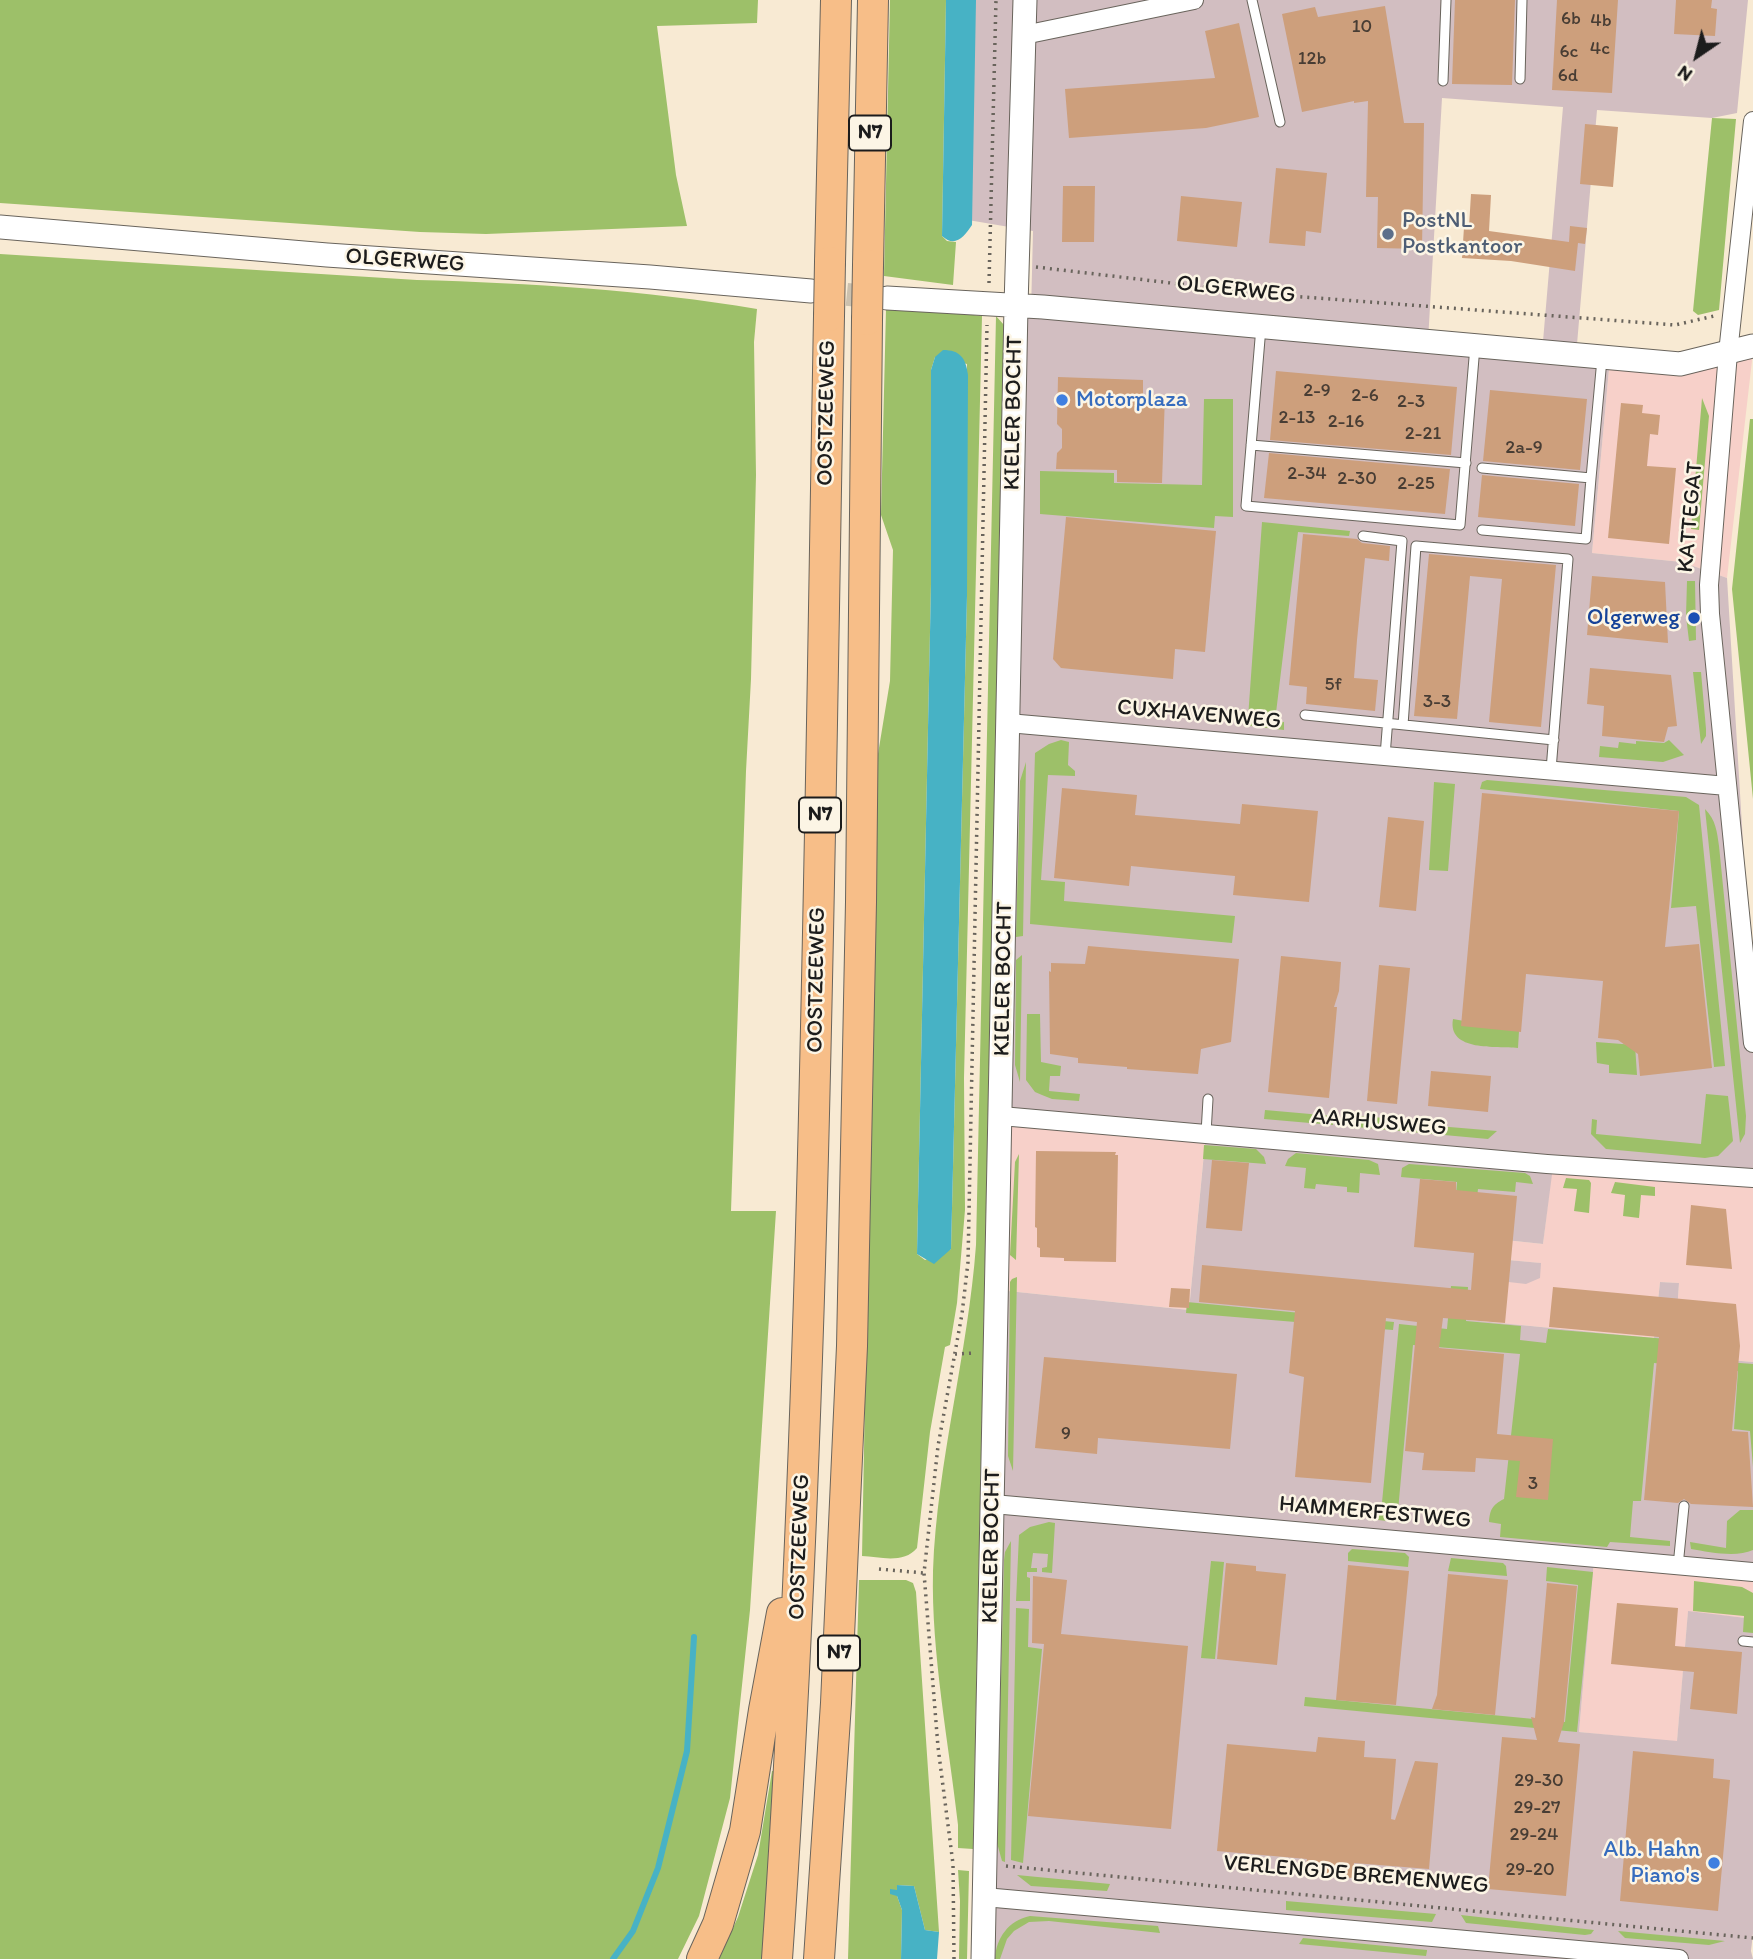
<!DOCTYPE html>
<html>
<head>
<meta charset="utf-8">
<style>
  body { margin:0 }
  #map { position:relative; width:1753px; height:1959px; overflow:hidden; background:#f8ead3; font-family:Itim,sans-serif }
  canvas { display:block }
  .north { position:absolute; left:1662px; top:21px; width:70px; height:70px; -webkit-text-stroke:5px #fcf5e5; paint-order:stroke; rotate:215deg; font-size:19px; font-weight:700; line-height:28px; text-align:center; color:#1c1c1c }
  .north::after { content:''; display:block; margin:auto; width:24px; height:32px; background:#1c1c1c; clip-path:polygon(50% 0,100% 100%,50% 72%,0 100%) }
</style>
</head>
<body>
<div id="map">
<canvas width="1753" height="1959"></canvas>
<div class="north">N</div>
</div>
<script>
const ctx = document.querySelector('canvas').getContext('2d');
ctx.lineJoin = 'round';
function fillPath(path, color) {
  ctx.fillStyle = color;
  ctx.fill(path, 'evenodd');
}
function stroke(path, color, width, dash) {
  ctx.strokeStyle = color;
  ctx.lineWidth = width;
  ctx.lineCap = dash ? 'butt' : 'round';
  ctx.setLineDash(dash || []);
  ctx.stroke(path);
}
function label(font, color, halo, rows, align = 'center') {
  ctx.font = font + ' Itim,sans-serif';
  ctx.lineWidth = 5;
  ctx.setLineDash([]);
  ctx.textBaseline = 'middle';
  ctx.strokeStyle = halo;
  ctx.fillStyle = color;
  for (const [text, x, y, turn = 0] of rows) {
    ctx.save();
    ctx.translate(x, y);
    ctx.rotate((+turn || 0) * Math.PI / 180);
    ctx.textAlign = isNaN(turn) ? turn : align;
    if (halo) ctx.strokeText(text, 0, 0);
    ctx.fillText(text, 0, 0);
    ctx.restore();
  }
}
fillPath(new Path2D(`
  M1753,352L1727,578L1682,562L1592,553L1610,358Z
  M993,1112L1206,1131L1189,1310L989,1289Z
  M1553,1159L1753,1170V1362L1695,1357L1675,1340L1679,1283L1660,1282L1654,1338L1469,1320L1473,1278H1540V1263L1475,1257L1477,1237L1543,1244Z
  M1594,1559L1753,1566V1611L1746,1618L1688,1612L1677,1742L1579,1732Z`), '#f7d0c9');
fillPath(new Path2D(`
  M965,0H1748L1737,113L1712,118L1597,110L1576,356L1610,358L1592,553L1682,562L1727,578L1753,1008V1170L1554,1159L1543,1244L1477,1237L1475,1257L1541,1263L1540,1278L1526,1284L1474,1278L1469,1320L1654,1338L1660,1282L1679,1283L1675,1340L1695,1357L1753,1362V1566L1594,1560L1579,1732L1677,1741L1688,1611L1746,1618L1753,1611V1933L1751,1951L1753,1959H975L989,1289L1189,1310L1206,1132L993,1112L1009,350L1031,312L1033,231L962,219ZM1442,98L1563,107L1542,353L1428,341Z`), '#d2bec1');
fillPath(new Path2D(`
  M0,0H758L757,23L657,26L676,175L687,226L486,234L420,232L0,203Z
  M890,0H946L942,236L947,241L956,242L953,285L884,276Z
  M1712,118L1736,119L1719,310L1698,315L1693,311Z
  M0,254L417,280C530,283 645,290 757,309L754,342L756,475L751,679L746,771L731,1211H776L750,1610L730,1798L699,1916L678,1959H0Z
  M886,309L931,310L982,316L964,1078L965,1210L957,1303L950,1345L945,1347L930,1432L917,1548C904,1564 880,1557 862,1556L877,760L890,681L893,550L881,515ZM935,357L967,364V596L951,1249L925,1260L917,1254L931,584V370Z
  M996,316L1004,325L973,1849L958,1848V1825C949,1744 931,1653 933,1571C937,1462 968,1354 976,1245Z
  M1702,398L1709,416L1699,530L1691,529Z
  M1204,399H1233V517L1215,516L1214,528L1040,514V471L1114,473V483L1202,485Z
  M1750,419H1753V799L1732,589Z
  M1262,522L1350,531L1349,536L1298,532L1275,721L1284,722V730L1243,725L1244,717L1248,718Z
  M1687,581H1695L1696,640L1689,641L1686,616Z
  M1693,672H1701L1706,729V736L1701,744Z
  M1061,740L1069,742L1068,765L1075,771V776L1048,775L1041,880L1065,882L1064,901L1235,916L1232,943L1030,924L1035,753L1049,744Z
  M1669,740L1684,755L1663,762L1599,757L1600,746L1618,748L1619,742L1636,744V741L1664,743Z
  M1026,762L1023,936L1016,937L1020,781Z
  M1487,780L1686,797L1699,805L1725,1066L1714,1067L1696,906L1671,908L1679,811L1480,789L1482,782Z
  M1434,782L1455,784L1448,871L1429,870Z
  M1705,809C1716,820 1717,832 1719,846L1746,1116L1745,1134L1740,1143Z
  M1022,955L1020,1082L1015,1065L1016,960Z
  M1027,1014H1040L1041,1062L1061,1066L1060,1076H1050L1049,1091L1080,1094L1079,1101L1052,1099L1042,1095L1035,1092L1026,1080Z
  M1453,1019L1519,1031L1518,1048C1497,1046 1447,1052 1453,1019Z
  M1596,1042L1635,1045L1637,1075L1609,1073V1065L1597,1063Z
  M1706,1094L1728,1096L1733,1141L1718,1156L1705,1158L1606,1149L1591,1134L1592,1119L1597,1120L1596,1134L1701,1144Z
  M1265,1110L1333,1116V1125L1264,1119Z
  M1356,1116L1402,1119V1123L1497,1131L1488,1139L1356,1127Z
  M1204,1145L1256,1149L1264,1157L1266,1164L1203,1159Z
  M1296,1153L1369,1160L1378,1164L1380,1175L1360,1173L1359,1193L1347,1192V1187L1316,1184L1315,1189L1304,1188L1306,1168L1285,1166L1288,1159Z
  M1019,1154L1016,1260L1010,1255L1015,1162Z
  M1409,1164L1525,1173L1530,1176L1533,1184L1516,1182L1515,1192L1478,1189L1471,1251L1452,1249L1457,1182L1401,1177L1402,1168Z
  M1566,1178L1589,1180L1591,1183L1589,1213L1574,1211L1577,1189L1563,1188Z
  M1615,1182L1655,1187V1196L1641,1195L1639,1218L1623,1216L1625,1195L1611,1193Z
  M1017,1277L1013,1471L1008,1456L1010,1282L1012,1279Z
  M1451,1286L1468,1287L1466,1321L1521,1326L1520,1340L1546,1343L1548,1329L1715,1343L1714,1361L1753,1364V1467L1750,1431L1734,1429L1738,1371L1654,1363L1641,1501H1633L1630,1537L1670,1541V1546L1610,1542L1607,1547L1500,1537L1501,1524L1489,1522C1490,1510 1492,1505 1504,1499L1520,1354L1413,1345L1397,1522L1369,1519L1368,1512L1381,1513L1399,1324L1447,1329Z
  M1187,1302L1394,1322L1393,1330L1186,1313Z
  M1740,1510H1753V1550C1736,1558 1709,1552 1691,1549L1690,1542L1726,1548L1727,1521Z
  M1049,1522L1055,1523L1052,1573L1042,1572V1568L1047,1567L1048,1554L1033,1553L1031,1568H1037V1572H1027V1577L1030,1578V1601H1016L1019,1535L1030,1527Z
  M1011,1541L1005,1862L1002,1861L997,1843L1004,1560L1005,1552Z
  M1352,1549L1405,1553L1409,1557L1408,1567L1348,1561V1553Z
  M1451,1558L1503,1563L1506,1566L1507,1576L1448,1571Z
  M1211,1561L1224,1562L1215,1659L1201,1658Z
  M1547,1567L1593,1572L1577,1732L1304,1706L1305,1697L1565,1722L1578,1585L1546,1581Z
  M859,1580H906L913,1583L916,1592L939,1932L925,1930L914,1886L897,1885V1896L902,1910L901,1959H848Z
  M1694,1581L1742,1587L1753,1593V1633L1743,1632L1744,1616L1693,1611Z
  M1016,1608L1029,1609L1028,1647L1042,1649L1023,1863L1011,1860Z
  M772,1771H777L765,1959H719L738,1917L758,1855Z
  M958,1870L969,1871L967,1959H959L960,1901Z
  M1017,1875L1110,1884L1107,1891L1031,1886Z
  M1286,1901L1436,1914L1432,1922L1286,1910Z
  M1461,1915L1594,1930L1591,1934L1585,1935L1466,1923Z
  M1030,1916L1158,1926L1160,1933L1049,1921L1029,1922L1014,1931L1007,1939L1000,1959H995C996,1938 1009,1920 1030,1916Z
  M1618,1931L1725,1941L1709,1945L1625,1938Z
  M1303,1938L1427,1950V1951L1426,1956L1299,1944Z`), '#9dc069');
fillPath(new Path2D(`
  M946,0H976L972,225C964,237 955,248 942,236Z
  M943,350C960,350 966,358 968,375L967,596L951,1249L934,1264L917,1254L931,584V370L935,357Z
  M897,1885L914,1886L925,1930L939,1932L937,1959H901L902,1910L897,1896L890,1894V1889L897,1890Z`), '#47b2c5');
stroke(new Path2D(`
  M613,1959L633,1931L658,1868L687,1751L694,1637`), '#47b2c5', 6);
fillPath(new Path2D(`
  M1455,0H1515L1512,85L1452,84Z
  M1557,0H1618L1612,93L1552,90Z
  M1676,0H1712L1711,8L1717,9L1715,36L1674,34Z
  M1385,6L1404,123H1424L1422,249L1377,248L1378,197H1366L1368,101L1354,103V101L1302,112L1282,14L1315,7L1318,17Z
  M1239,23L1259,117L1206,128L1069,138L1065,89L1215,78L1205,31Z
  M1585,124L1618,127L1613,187L1580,184Z
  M1276,168L1327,173L1321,233L1306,231L1305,246L1269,243Z
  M1063,186H1095L1094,242H1062Z
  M1471,194L1491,195L1489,231L1569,242L1570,226L1587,228L1585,244L1578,243L1575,271L1511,261L1462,258L1464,227H1469Z
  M1181,196L1242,202L1237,247L1177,241Z
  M1276,371L1457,387L1451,455L1270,440Z
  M1058,377L1143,380V395H1165L1162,483L1117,482V470L1056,469L1057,453L1062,448V429L1057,424Z
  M1490,390L1587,399L1580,470L1483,461Z
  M1621,403L1643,405L1642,413L1660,415L1658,435L1650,434L1647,466L1676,468L1669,544L1608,538Z
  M1269,453L1450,469L1445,514L1264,498Z
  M1482,475L1579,484L1575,526L1478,517Z
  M1066,517L1216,531L1205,652L1175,649L1173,679L1061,668L1053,659Z
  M1303,534L1357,539L1362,543L1390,546L1389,561L1365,558L1357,640L1354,678L1378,680L1375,711L1306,704L1307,687L1289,685Z
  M1429,554L1556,565L1541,727L1489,722L1502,579L1470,576L1457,719L1414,716Z
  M1592,576L1665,582L1668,643L1587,635Z
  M1590,668L1671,675L1677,726L1668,727L1664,742L1602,736L1604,706L1587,704Z
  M1062,788L1137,795L1135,815L1240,824L1242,804L1318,811L1309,902L1233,895L1235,876L1161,869L1131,866L1129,886L1054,878Z
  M1482,793L1679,811L1665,947L1699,944L1712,1068L1640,1076L1638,1054L1618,1040L1598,1038L1603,981L1526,974L1521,1032L1461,1026Z
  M1388,817L1424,821L1416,911L1379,907Z
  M1088,946L1239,959L1231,1042L1201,1049L1198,1074L1127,1069V1067L1078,1063V1058L1050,1054L1049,971L1051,972V963L1085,964Z
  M1281,956L1341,962L1339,991L1334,1007H1337L1329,1098L1268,1092Z
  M1379,965L1410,968L1397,1104L1367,1101Z
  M1431,1071L1491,1076L1488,1112L1428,1106Z
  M1036,1151L1116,1152L1115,1155H1118L1116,1262L1064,1261V1258L1040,1257V1248L1037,1247V1228L1035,1227Z
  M1212,1160L1249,1163L1242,1231L1206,1228Z
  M1420,1179L1456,1182V1190L1517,1196L1505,1323L1443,1318L1439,1348L1504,1354L1497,1434L1553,1439L1548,1500L1516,1497L1520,1461L1476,1458L1475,1472L1422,1470L1424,1453L1405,1451L1417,1322L1386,1318L1371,1483L1295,1477L1304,1377L1289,1373L1295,1311L1199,1302L1202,1265L1471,1290L1474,1253L1414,1247Z
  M1691,1205L1726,1209L1732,1269L1686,1265Z
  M1553,1287L1736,1304L1740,1346L1732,1431L1748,1432L1753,1507L1691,1504L1684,1499L1678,1503L1644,1500L1659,1337L1549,1327Z
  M1171,1288L1190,1289L1189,1308L1169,1307Z
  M1044,1357L1237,1374L1230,1449L1098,1438L1097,1454L1035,1448Z
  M1226,1563L1256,1566V1571L1286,1574L1277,1665L1217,1659Z
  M1348,1565L1409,1571L1396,1705L1336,1700Z
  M1448,1574L1508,1580L1495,1715L1432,1709L1437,1695Z
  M1033,1576L1067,1580L1061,1634L1188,1646L1171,1829L1028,1816L1044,1644L1032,1643Z
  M1547,1583L1577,1586L1564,1722L1558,1742L1580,1744L1566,1896L1488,1889L1502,1737L1537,1740L1531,1717L1535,1718Z
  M1617,1603L1678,1608L1675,1646L1742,1652L1737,1714L1690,1709L1694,1672L1611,1664Z
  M1318,1737L1365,1741L1364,1757L1396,1759L1391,1819L1395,1820L1415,1761L1438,1763L1429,1869L1354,1863L1353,1878L1305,1874L1307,1859L1217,1851L1227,1744L1316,1752Z
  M1633,1751L1714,1759L1713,1778L1730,1780L1718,1911L1620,1901Z`), '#cd9f7c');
stroke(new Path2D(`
  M813,291L884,298`), '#ccc1ae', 23, [23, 11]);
const service = new Path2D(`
  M1252,0L1280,122
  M1520,79L1522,0
  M1443,81L1446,0
  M1261,327L1246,506L1460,525L1475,346
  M1251,445L1466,463
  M1482,468L1591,478L1602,359
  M1482,530L1586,539L1591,478
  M1363,536L1402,541L1385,756
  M1305,715L1554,740
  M1403,725L1416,546L1568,559L1551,770
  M1206,1133L1208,1099
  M1678,1566L1684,1506
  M1743,1641L1753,1642`);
const minor = new Path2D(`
  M1024,35L1194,0
  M1753,121L1728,353L1709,585L1710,614L1753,1043
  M1008,723L1727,786
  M1001,1116L1547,1164L1753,1178
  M993,1504L1753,1572
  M984,1897L1679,1959`);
const tertiary = new Path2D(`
  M0,227L327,255L650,277L811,291
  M887,298L1043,307L1680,364L1753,346
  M983,1959L1016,306L1025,0`);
const trunk = new Path2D(`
  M830,262L836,0
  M868,265L873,0
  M702,1959L718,1924L745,1831L764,1710L782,1613
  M777,1959C815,1412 819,864 829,316
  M819,1959L836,1703L852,1346L861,902L867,320`);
stroke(service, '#69645c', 11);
stroke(minor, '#69645c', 20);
stroke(tertiary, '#69645c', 25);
stroke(trunk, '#69645c', 32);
stroke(new Path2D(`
  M1036,267L1264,294L1675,325L1714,316
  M989,283L996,0
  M955,1354L974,1353
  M879,1569L924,1573
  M1006,1866L1753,1938
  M954,1959L953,1864L938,1747L924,1573L938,1446L962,1314L968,1262L987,325`), '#69645c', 3.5, [2, 5]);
stroke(service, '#fff', 9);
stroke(minor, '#fff', 18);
stroke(tertiary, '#fff', 23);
stroke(trunk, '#f7be88', 30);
const trunkBridge = new Path2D(`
  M829,316L830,262
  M867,320L868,265`);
stroke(trunkBridge, '#69645c', 32, []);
stroke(trunkBridge, '#f7be88', 30);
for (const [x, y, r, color] of [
  [1388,234,7,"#5c6f8a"],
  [1062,400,7,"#3f7fe0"],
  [1694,618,7,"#1a4fb4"],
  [1714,1863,7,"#3f7fe0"]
]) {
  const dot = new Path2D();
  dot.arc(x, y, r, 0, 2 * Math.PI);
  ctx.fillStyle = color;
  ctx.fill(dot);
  stroke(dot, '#fcf5e5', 2.5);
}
label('19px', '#483d34', null, [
  ["6b",1571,19],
  ["4b",1601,21],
  ["10",1362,27],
  ["4c",1600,49],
  ["6c",1569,52],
  ["12b",1312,59],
  ["6d",1568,76],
  ["2-9",1317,391],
  ["2-6",1365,396],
  ["2-3",1411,402],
  ["2-13",1297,418],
  ["2-16",1346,422],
  ["2-21",1423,434],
  ["2a-9",1524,448],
  ["2-34",1307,474],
  ["2-30",1357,479],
  ["2-25",1416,484],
  ["5f",1333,685],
  ["3-3",1437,702],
  ["9",1066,1434],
  ["3",1533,1484],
  ["29-30",1539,1781],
  ["29-27",1537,1808],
  ["29-24",1534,1835],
  ["29-20",1530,1870]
]);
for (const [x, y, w] of [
  [870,133,42],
  [820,815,42],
  [839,1653,42]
]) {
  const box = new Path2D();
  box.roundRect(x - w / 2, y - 17.5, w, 35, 5);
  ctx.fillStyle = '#fcf5e5';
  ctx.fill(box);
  stroke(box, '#1c1c1c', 2);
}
label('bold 21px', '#1c1c1c', null, [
  ["N7",870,133],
  ["N7",820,815],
  ["N7",839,1653]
]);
label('23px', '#4e5e75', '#fcf5e5', [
  ["PostNL",1402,221],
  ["Postkantoor",1402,247]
], 'left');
label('23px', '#1c1c1c', '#fcf5e5', [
  ["OLGERWEG",405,261,4],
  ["OLGERWEG",1236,290,6],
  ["OOSTZEEWEG",827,413,-89],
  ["KIELER BOCHT",1014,413,-89],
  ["KATTEGAT",1691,517,-85],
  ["CUXHAVENWEG",1199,715,5],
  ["KIELER BOCHT",1004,979,-89],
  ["OOSTZEEWEG",817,980,-89],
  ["AARHUSWEG",1379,1123,5],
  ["HAMMERFESTWEG",1375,1513,5],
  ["KIELER BOCHT",992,1546,-89],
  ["OOSTZEEWEG",800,1547,-88],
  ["VERLENGDE BREMENWEG",1356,1875,5]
]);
label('23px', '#366cbe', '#fcf5e5', [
  ["Motorplaza",1076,400],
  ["Alb. Hahn",1700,1850,"right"],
  ["Piano's",1700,1876,"right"]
], 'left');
label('23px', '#164399', '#fcf5e5', [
  ["Olgerweg",1680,618]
], 'right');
</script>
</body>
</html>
